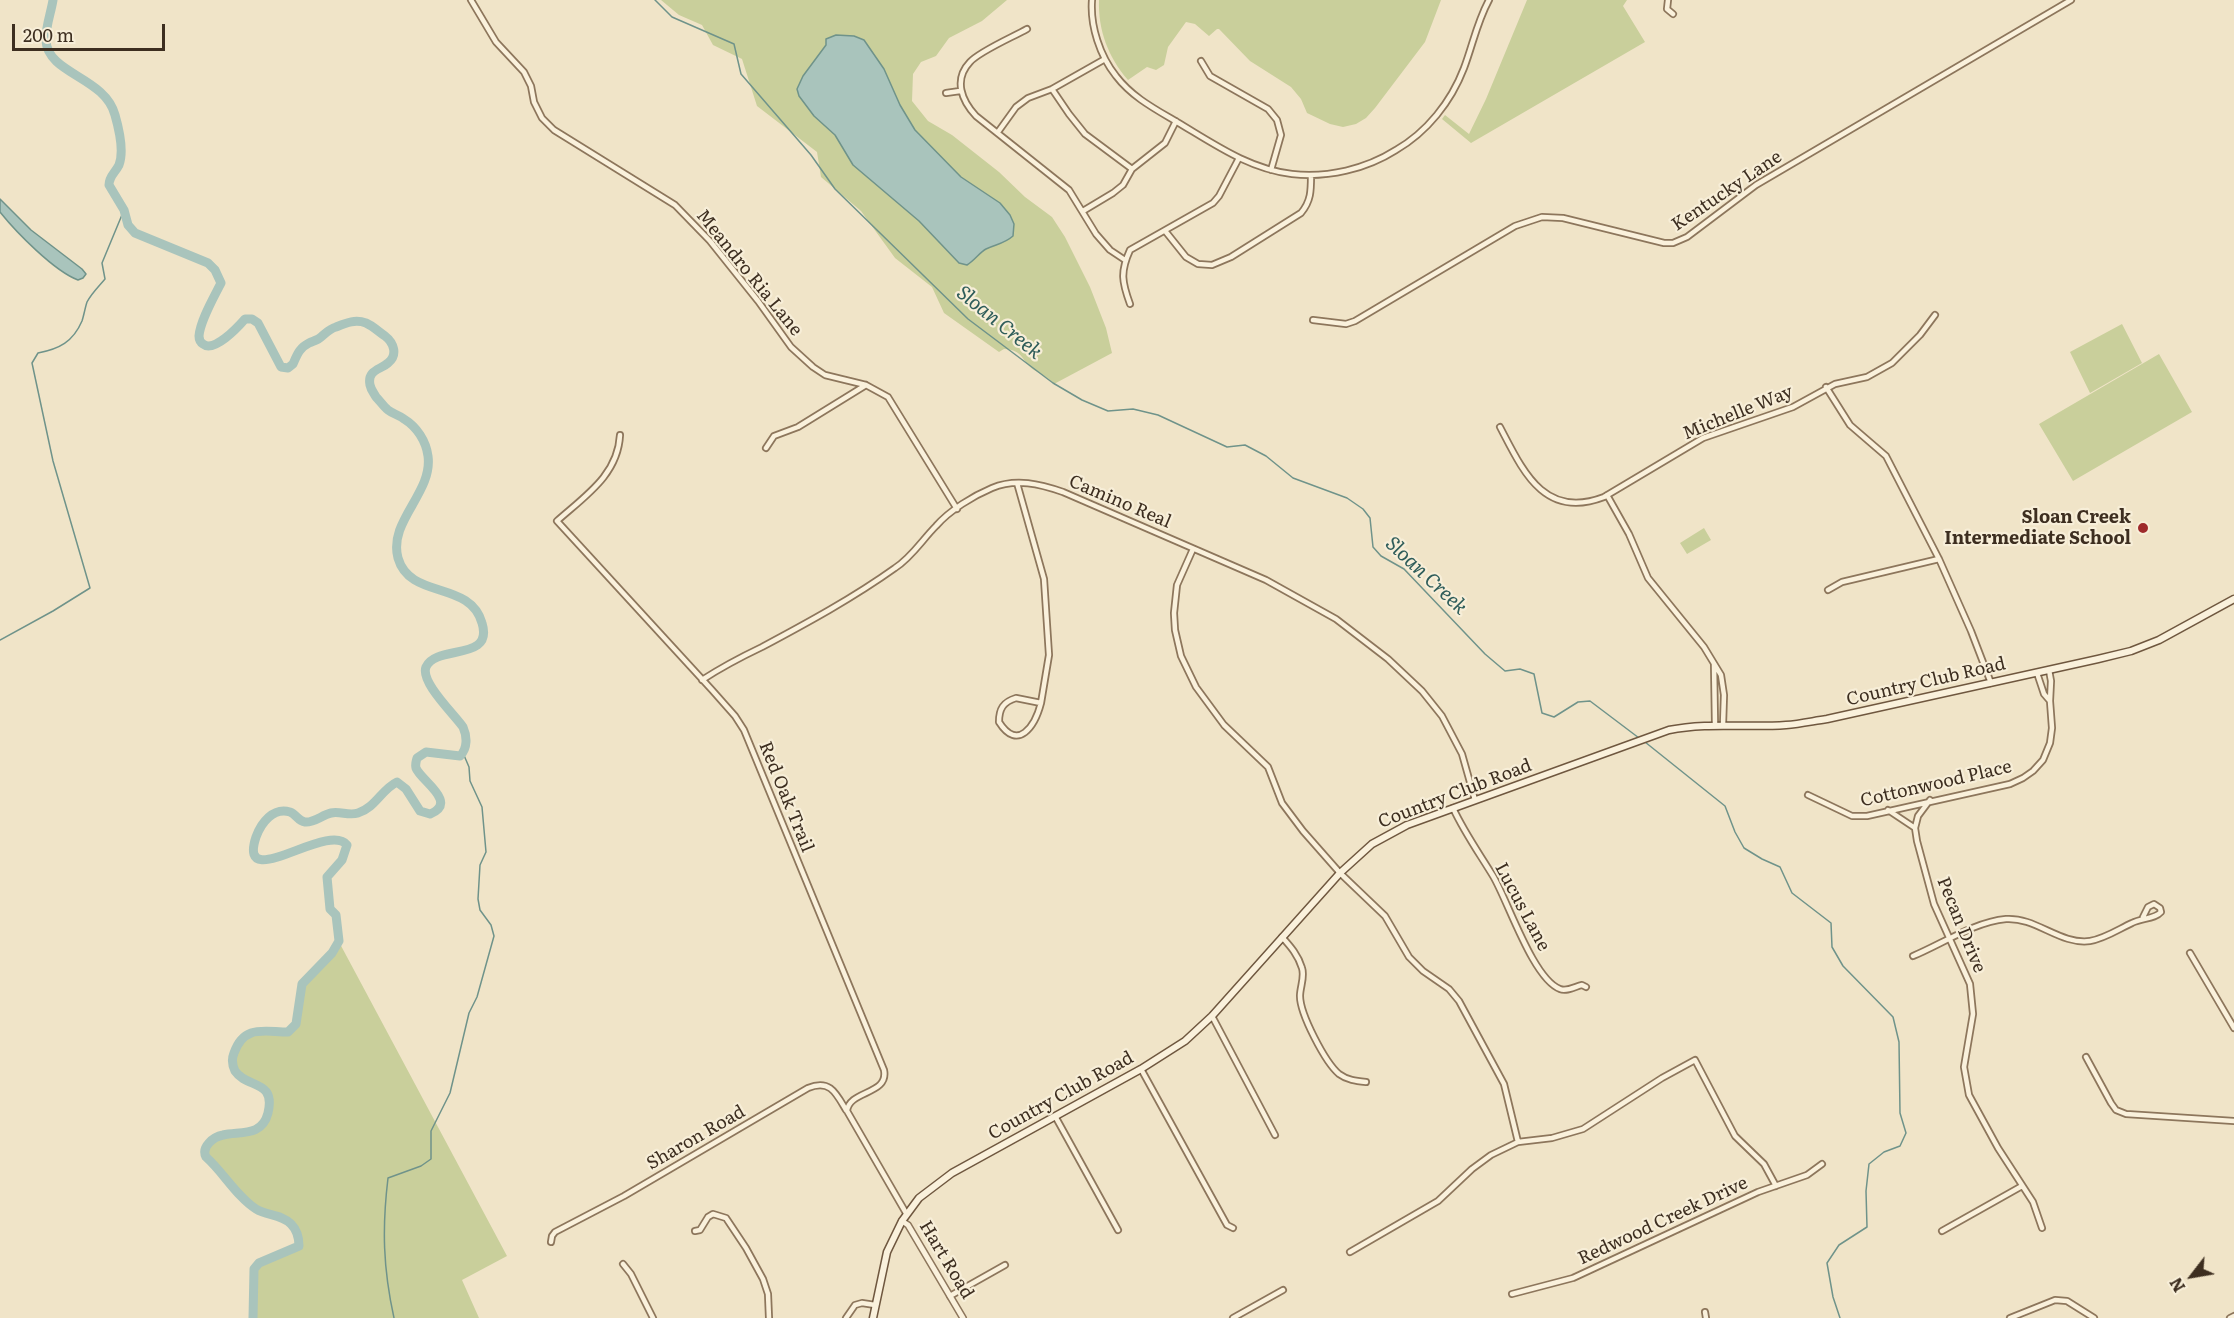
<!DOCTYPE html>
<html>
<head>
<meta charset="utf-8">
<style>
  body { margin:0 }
  #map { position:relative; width:2234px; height:1318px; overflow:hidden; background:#f0e4c8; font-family:Literata,serif }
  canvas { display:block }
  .north { position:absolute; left:2162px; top:1246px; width:60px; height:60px; -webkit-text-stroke:4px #f7eed8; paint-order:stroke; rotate:239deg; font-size:16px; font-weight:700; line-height:24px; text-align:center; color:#3d2e20 }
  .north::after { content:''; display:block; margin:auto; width:21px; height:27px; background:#3d2e20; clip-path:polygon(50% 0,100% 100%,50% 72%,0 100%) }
  .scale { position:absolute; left:12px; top:24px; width:153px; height:27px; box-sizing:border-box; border:3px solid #3d2e20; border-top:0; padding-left:8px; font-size:18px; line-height:21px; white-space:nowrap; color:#3d2e20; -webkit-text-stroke:4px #f7eed8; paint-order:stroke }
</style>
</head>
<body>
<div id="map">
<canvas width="2234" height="1318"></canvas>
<div class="north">N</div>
<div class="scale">200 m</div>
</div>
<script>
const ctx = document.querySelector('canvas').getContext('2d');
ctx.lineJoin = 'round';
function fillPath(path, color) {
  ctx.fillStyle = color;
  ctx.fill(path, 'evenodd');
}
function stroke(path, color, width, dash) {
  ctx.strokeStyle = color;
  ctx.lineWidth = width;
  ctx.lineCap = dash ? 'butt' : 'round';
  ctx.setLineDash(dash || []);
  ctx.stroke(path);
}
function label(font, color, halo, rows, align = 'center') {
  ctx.font = font + ' Literata,serif';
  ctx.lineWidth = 4.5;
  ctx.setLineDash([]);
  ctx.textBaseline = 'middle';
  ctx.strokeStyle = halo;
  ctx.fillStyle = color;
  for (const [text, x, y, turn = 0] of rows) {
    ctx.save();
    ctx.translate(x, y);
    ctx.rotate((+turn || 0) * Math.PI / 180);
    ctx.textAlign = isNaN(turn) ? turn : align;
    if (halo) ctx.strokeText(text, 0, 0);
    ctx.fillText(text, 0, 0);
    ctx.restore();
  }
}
fillPath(new Path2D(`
  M661,0H1007L982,21L949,38L936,56L921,62L913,74L912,101L928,121L952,135L999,172L1025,197L1052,217L1065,237L1090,287L1106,328L1112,353L1054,384C1048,377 1042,375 1034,370C1021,361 1024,350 1004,349L999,352L944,313L932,287L895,258L861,211L821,177L817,152L757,106L742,59L713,45L702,25L679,15Z
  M1099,0H1441L1425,42L1375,108L1366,118L1356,124L1343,127L1330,124L1307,113L1301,99L1291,87L1250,61L1219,29H1217L1209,36L1195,24L1186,22L1168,47L1164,65L1156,70L1147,67L1128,80C1108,57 1098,30 1099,0Z
  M1527,0H1627L1623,6L1645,42L1471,143L1442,119L1445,115L1469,134L1486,99Z
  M2122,324L2142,363L2090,393L2070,352Z
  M2159,354L2192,412L2073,481L2039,424Z
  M1704,528L1711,540L1687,554L1680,543Z
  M339,942L507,1256L462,1280L479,1318H254C253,1290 245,1271 274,1257C282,1253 291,1252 300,1246L298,1233L290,1223L282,1217L255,1208L207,1157L205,1151C218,1121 265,1149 270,1108C271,1102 271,1094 267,1090C258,1080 244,1078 235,1069C232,1053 242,1034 258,1031C268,1029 279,1032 288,1033C306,1019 294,1002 302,985C311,969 335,959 339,942Z`), '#c9cf9b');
const water = new Path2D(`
  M836,35L854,36L864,40L884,69L900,105L915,130L961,177L1000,203L1010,215L1014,224L1013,236C1004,244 996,244 986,249C980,252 975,260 967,265L959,263L919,221L853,165L835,135L814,116L799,96L797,89L803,76L826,45V39Z
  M0,199L31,230L82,269L86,274L83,278L78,280C54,271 16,232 0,212Z`);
fillPath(water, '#a9c4bc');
stroke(water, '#6f938a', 1.5);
stroke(new Path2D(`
  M655,0L672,17L734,44L741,74L811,155L835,189L968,319L1053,383L1082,400L1108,411L1133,409L1158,415L1227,447L1245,445L1266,456L1293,478L1347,498L1363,509L1370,518L1373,547L1381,556L1404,569L1485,654L1505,671L1520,669L1534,674L1542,713L1554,717L1578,702L1590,701L1639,738
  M0,640L53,611L90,588L53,461L32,363L38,353C59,349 73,342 82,321C84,315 85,308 87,302C91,294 99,286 105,279L102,263L124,210
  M1645,742L1725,806L1735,832L1744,848L1762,859L1780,867L1792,893L1831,923L1832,947L1843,966L1893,1017L1899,1042L1900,1113L1906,1133L1900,1146L1884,1152L1869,1164L1866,1191L1867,1227L1839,1245L1827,1263L1833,1297L1840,1318
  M394,1318C383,1268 382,1228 388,1178L421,1166L431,1159V1131L450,1093L469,1013L477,997L494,936L491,925L480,910L478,899L480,865L486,852L482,807L470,781L469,767L463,753`), '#6f938a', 1.5);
stroke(new Path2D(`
  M53,0C51,13 45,28 46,41C48,74 105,77 115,115C119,129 124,152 119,165C115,173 109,176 109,185L124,210L128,225L135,233L208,263L215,270L221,283C214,297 200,321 199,336C199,339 200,342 203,344C214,353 238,327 245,319H252L258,323L281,367L288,368L293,364C297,355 299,348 309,343C313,341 318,340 321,337C326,333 329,329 336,327C346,323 355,319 366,323C373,326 379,332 385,336C394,343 398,355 388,363C380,370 367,370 370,385C371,390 374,393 376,397C380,401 384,407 388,410C393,414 399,415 404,419C417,427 426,441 428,456C433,493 388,521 398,558C410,600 470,580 482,623C494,662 436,644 426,667C420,682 454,714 463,727C467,736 468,748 460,756L426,752L417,758C416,762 415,764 416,768C420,780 459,802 430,814L420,811L406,789L397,782C382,789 375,808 358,813C349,816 340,811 331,813C322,815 314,823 305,822C298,821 296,814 290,812C273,807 261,823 256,837C237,895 328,821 347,845L342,860L327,877L330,909L336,915L339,941L332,953L302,984L296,1024L288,1032C265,1032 244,1024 234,1053C232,1058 232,1065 235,1071C247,1089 276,1079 268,1113C262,1137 240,1131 223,1135C213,1137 201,1147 206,1157C223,1172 237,1197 256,1209C267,1216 281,1214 291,1224C297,1230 299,1237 299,1246L259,1263L254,1269L253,1318`), '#a9c4bc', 9);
const minor = new Path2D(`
  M471,0L496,42L524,72L531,86L534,102L542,118L554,130L675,205L710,241L758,301L791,347L813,367L825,375L866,385L888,397L957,509
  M1092,0C1090,26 1100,56 1116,76C1132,97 1155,109 1177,122C1214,144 1249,169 1292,174C1328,178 1366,169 1396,150C1427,132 1451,102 1464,68C1473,44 1477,22 1489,0
  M1668,0L1667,9L1673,14
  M1027,29C1013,37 980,51 970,62C953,80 962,101 976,116L1069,190L1096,234L1110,250L1125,260
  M1201,61L1210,76L1268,109L1277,120L1281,135L1271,170
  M1052,89L1069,114L1085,134L1132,169
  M946,93L960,91
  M998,132L1016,107L1028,98L1052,89L1105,59
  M1083,211L1113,193L1123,185L1132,169L1165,143L1176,121
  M1166,232L1186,257L1198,264L1212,265L1231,257L1301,213C1311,201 1311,191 1311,175
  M1130,304C1122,282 1120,272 1130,250L1213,203L1219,196L1239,158
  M1313,320L1346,324L1355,321L1515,226L1542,217L1563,218L1664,243H1673L1687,237L1756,185L2071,0
  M1826,387L1850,425L1886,456L1939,559L1971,631L1991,683
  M1500,427C1523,471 1544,520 1604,497L1703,438L1793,407L1835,384L1867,377L1892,363L1920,335L1935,315
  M620,435C618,475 585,496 557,521L712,690L735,716L744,730L884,1070C889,1095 849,1090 847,1111L906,1213
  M766,448L774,436L798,427L866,385
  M1017,483L1044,579L1049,655L1041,703
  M1607,495L1629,534L1648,578L1704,647L1721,675L1724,695L1723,725
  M1193,549L1177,585L1174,613L1175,630L1181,656L1196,687L1224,725L1268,767L1282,803L1303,831L1340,873L1385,916L1409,957L1423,971L1449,989L1459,1001L1504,1084L1518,1142
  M1828,590L1842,582L1939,559
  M1714,664L1715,724
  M2037,673L2044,694L2050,701L2051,681L2049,670
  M702,680C722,667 741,657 762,647C807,623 853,598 895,568C912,557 922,540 936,526C950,510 973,496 992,488C1016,478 1040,484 1063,492L1266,580L1336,619L1388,659L1422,691L1442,716L1462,754L1475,800
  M1016,698L1041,703C1035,726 1018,752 999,722C999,709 1003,702 1016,698Z
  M1808,795L1852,816H1867L2010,784L2023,778L2033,771L2043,760L2050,743L2052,728L2050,701
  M1930,800L1918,816L1915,828L1917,841L1934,904L1970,984L1973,1014L1964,1067L1969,1095L1998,1148L2033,1202L2042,1228
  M1453,808C1464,832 1479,853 1493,876C1508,901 1533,979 1560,989C1567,992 1576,986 1582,985L1586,987
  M1888,810L1915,828
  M1282,937C1291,947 1298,955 1302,968C1305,977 1300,987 1300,996C1300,1014 1325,1062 1339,1074C1347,1080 1356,1081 1366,1082
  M2190,953L2234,1028
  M1913,956C1942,944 1974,922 2006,919C2036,917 2060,945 2090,941C2104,939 2119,929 2132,923C2142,918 2155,919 2161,912L2160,908L2154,904L2148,907L2143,917
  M1212,1016L1275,1135
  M2086,1057L2111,1103L2116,1110L2126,1114L2234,1121
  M1141,1069L1227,1225L1233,1228
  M1055,1116L1118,1230
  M695,1231L700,1230L708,1217L713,1214L726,1218L746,1248L763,1279L768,1294L769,1318
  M1942,1231L2022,1186
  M551,1242L552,1236L555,1232L624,1196L808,1088C830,1079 836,1093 846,1110
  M1350,1252L1438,1201L1472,1169L1491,1155L1518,1142L1552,1138L1583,1129L1662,1078L1695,1060L1735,1136L1764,1164L1776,1186
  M623,1264L631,1274L653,1318
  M1512,1294L1573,1278L1758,1192L1807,1175L1822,1164
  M950,1296L1005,1265
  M1705,1312L1706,1318
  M846,1318L855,1305L862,1303L875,1305
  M1233,1318L1283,1290
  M2010,1318L2055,1300L2067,1301L2094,1318
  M2230,1318L2234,1316`);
const tertiary = new Path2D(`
  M902,1221L908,1225L963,1318`);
const secondary = new Path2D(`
  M873,1318L887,1252L902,1221L919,1198L952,1173L1141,1069L1185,1041L1212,1016L1340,873L1372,844L1407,825L1669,730C1708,722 1746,728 1786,725C1800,724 1813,721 1827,719L2098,659L2131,651L2159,640L2234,599`);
stroke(minor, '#8d765c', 8);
stroke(tertiary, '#8d765c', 8);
stroke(secondary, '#6f573f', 9);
stroke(minor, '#faf1dc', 4.5);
stroke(tertiary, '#faf1dc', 5);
stroke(secondary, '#faf1dc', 6);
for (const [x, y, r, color] of [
  [2143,528,6,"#9e2a2b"]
]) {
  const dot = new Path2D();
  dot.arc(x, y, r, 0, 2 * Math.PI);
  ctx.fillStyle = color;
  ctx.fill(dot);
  stroke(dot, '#f7eed8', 2);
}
label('18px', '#3d2e20', '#f7eed8', [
  ["Kentucky Lane",1727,191,-34],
  ["Meandro Ria Lane",749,273,51],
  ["Michelle Way",1738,413,-22],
  ["Camino Real",1120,502,23],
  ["Country Club Road",1926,682,-13],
  ["Cottonwood Place",1936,784,-13],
  ["Country Club Road",1455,794,-21],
  ["Red Oak Trail",786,797,68],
  ["Lucus Lane",1522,907,62],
  ["Pecan Drive",1961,925,68],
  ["Country Club Road",1061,1096,-29],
  ["Sharon Road",696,1138,-30],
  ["Redwood Creek Drive",1663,1221,-25],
  ["Hart Road",946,1260,59]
]);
label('bold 18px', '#3d2e20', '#f7eed8', [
  ["Sloan Creek",2131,518],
  ["Intermediate School",2131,539]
], 'right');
label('italic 20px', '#2f5d5a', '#f7eed8', [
  ["Sloan Creek",999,323,39],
  ["Sloan Creek",1426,576,43]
]);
</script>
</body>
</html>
